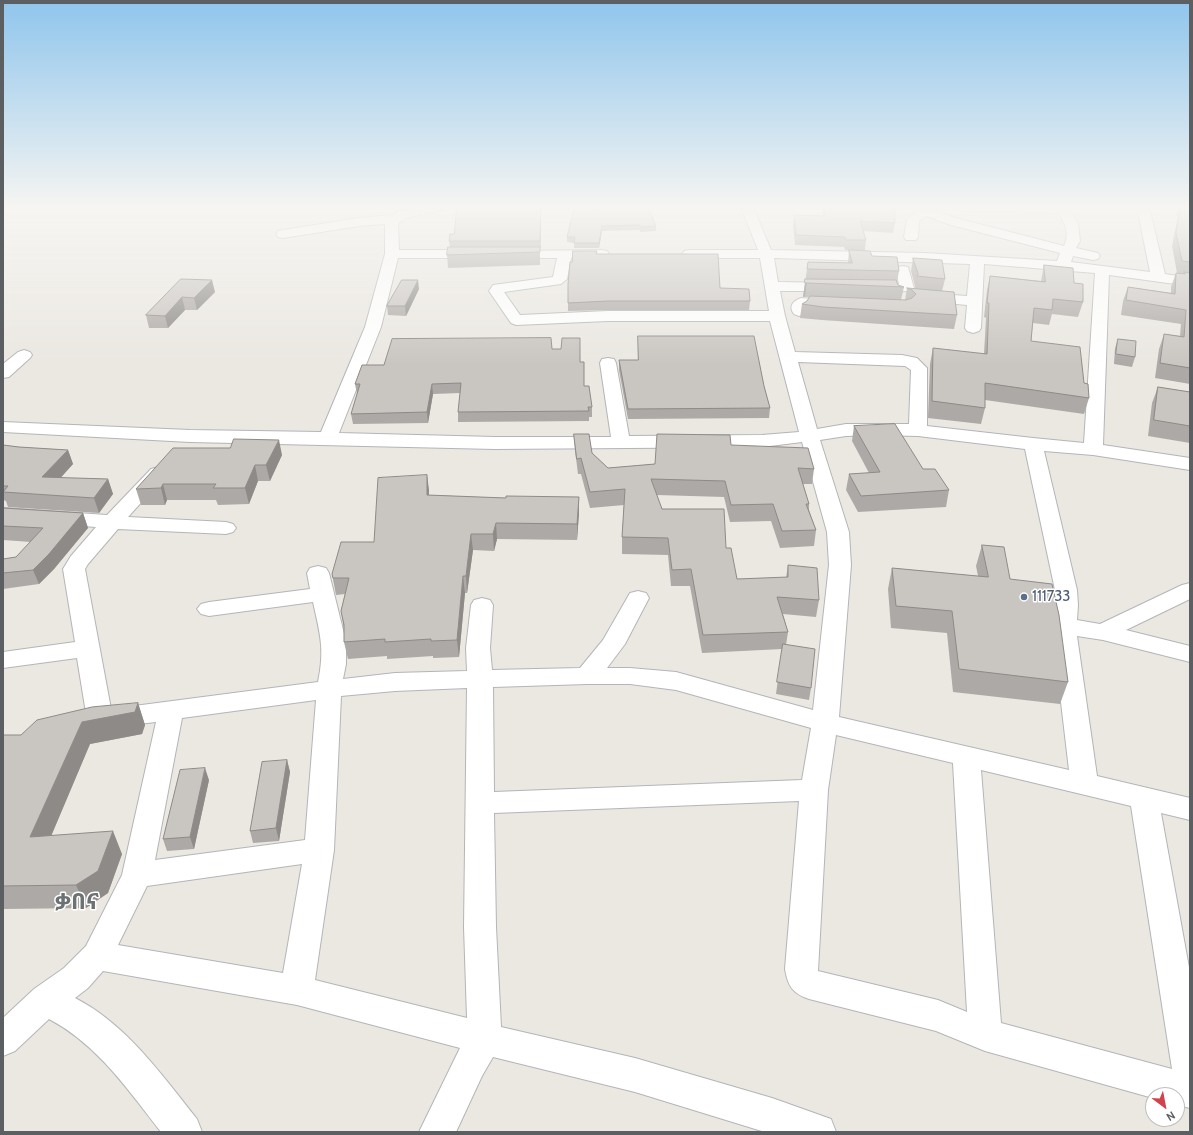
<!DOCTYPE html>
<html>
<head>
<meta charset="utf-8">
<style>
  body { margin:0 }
  #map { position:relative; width:1193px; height:1135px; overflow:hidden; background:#ebe8e2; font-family:Cabin,sans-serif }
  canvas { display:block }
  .frame { position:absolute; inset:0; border:4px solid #5b5f61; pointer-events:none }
  .north { position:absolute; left:1145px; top:1087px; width:40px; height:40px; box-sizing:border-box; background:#fff; border:1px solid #bdbfc0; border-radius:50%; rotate:148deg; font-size:11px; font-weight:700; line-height:16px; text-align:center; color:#5b5f61 }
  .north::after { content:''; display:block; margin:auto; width:14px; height:18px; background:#d2424d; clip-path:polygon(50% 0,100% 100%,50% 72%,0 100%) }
</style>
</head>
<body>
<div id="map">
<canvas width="1193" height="1135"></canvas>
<div class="frame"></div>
<div class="north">N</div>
</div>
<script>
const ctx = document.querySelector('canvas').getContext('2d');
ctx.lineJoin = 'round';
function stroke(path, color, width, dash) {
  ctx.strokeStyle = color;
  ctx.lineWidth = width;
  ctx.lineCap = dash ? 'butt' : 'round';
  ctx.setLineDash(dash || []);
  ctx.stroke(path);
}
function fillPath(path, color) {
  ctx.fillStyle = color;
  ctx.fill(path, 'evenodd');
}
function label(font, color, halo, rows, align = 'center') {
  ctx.font = font + ' Cabin,"Noto Sans Ethiopic",sans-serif';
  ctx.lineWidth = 3;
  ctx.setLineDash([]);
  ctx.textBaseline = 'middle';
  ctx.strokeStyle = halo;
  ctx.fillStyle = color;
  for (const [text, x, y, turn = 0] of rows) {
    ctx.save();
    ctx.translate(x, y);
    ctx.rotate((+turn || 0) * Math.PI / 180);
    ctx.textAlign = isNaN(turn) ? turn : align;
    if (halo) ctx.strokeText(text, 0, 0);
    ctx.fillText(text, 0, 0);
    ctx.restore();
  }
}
const minor = new Path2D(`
  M422,207H444L442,210L405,218L398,224L399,250H476L481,251L483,254L481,257L476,258H398L381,327L339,433L495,437H611L600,363L602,359L608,358L614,359L616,363L629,436L762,435L799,432L770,321H608L516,325L511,323L489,291L493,285L553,277L557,258H511L506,257L504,254L506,251L602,250L607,251L609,254L607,257L602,258H571L567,279L561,284L504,292L520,315L608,311H769L760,258H689L684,257L682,254L684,251L689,250H758L741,207H753L771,250L925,253L1057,261L1060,253L951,225L926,216L919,221L918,237L916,240H906L904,237L907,219L918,210L916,207H929L952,217L1064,246C1070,234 1065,222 1058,213L962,211L958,210L956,207H1067L1078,223L1080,241L1076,248L1098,253L1100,256L1098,259L1093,260L1073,256L1071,262L1150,272L1137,207H1149L1165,274L1190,278V286L1109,275L1103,445L1190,458V470L1093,455L1044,451L1077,590L1078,605L1077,620L1100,624L1182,585L1190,583V599L1126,630L1190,646V662L1103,640L1077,636L1097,776L1190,798V820L1161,813L1190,973V1108L1177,1105V1095H1153V1098L985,1051L936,1031L809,999C792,993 788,986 785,969L799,801L494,813L496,927L501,1027L635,1058L772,1098L831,1119L836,1132H765L635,1092L493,1057L482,1076L456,1132H419L460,1048L297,1005L103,971L88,988L75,998C126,1024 162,1075 197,1119L202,1132H161C129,1091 97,1044 49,1019L15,1051L3,1056V1018L34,989L64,968L86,946L122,875L156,722L112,727L108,726L100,728L91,726L87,719L77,658L3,668V652L75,642L63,569L71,556L96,527L3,520V508L107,515L151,469L158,467L165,469L168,473L128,517L226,522L233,524L236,528L233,532L226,534L118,529L88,564L85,569L111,709L318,682C325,649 320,634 313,602L209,616L201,614L197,609L201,604L209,602L310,589L307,573L310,568L318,566L326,568L329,573L346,642V664L343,679L395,673L467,671L466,648L471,605L474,600L482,598L490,600L493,605L490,648L492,670L580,668L603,640L630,593L638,591L646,593L649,598L625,644L607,668H630L676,672L813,710L829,565L827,532L802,442L762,447L495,449L190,442L3,432V422L190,430L321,432L365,327L385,254V224L359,226L283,238L278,237L276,234L278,231L283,230L359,218L393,215L396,212ZM774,258L970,264L967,296L925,293L920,294L918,297L920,300L925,301L967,305L965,328L967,331L973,333L979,331L981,328L984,264L1095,273L1084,443L1033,438L927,426V368L917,358L902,355L795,352L785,316L780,291H835L840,290L842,287L840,284L835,283L778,282ZM798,362L905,366L911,370L909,424H846L817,429ZM875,435L918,436L1025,449L1055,590L1056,605L1052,626L1069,770L839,717L851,565L849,532L820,440L846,436ZM587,684H630L676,690L811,728L802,780L494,792L493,687ZM467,688L464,927L467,1018L315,980L334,850L341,696L395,691ZM316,700L305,840L155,860L182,718ZM836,735L953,763L967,1012L938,1000L818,971L828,790ZM981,770L1131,806L1172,1069L1001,1023ZM302,864L283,973L118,945L147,886Z
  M903,266L908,267L914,288L912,291L874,292L869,291L867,288L869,285L899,284L896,270L898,267Z
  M801,298L838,301L841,304L838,307L833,309L807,308L804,314L799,316L794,314C788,306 793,301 801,298Z
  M24,350L30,352L32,355L30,358L9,377L3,378V364L18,352Z`);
stroke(minor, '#b3b5b8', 2);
fillPath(minor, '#fff');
fillPath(new Path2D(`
  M541,207V248H540V265L448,268L447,255L450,247L449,241L454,234Z
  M606,207H648L656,226V231L640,232V230L602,231L599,248H574V243L567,242V237L607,210Z
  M822,207H875L895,223L893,233L863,231L866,240L865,250H845L844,247L795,245L793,225L794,215L823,216Z
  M1178,207H1190V384L1155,378L1159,349L1164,334L1180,336L1181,324L1121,315L1123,301L1128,287L1171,293V287L1176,273H1177L1172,246L1178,216H1176Z
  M849,250L872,256L899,271L897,282L898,285L904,287L901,300H905L907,288H915V286L911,271L913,258L945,279L942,291L957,315L954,329L822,320L800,318L802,304L807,301L809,297H803L808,262L848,263Z
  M597,254L720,288L750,301L749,310H608L568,311V284L572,262Z
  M1044,265L1074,283L1083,302L1078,317L1052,314L1049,325L1033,323L1031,341L1084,383L1089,398L1084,414L985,400V408L981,424L928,418L930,364L933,348L984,354L986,318L984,317L987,290L990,276L1041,281Z
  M181,279L215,292L197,310H185L168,328H149L146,315Z
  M419,289L406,316L388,315L387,306Z
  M1118,339L1135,357L1132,367L1114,364L1115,348Z
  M552,349L580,362L584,386L592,407V417H589V421L458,422V412L460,393L433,394L428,423L353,424L351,414L357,394L355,384L384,365Z
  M619,360L764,386L770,408L769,418L628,419L619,370Z
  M1158,387L1190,392V443L1148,436L1152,403Z
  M854,426L923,469L949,490L946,507L858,512L846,490L849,474L869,473L852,441Z
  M574,434L592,453L608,468L655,464L731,445L814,469L812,484H803L809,504V510L816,530L814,546L780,548L771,521L730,522L724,497L657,495L662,509L726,548L737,579L786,578L788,565L819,600L816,617L783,614L788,632L786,645L811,688L809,700L776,694L782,649L702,653L690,586H671L668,555L622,554V537L624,505L590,508L581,474H578L575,450Z
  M3,445L19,447L68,450L73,464L60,478L108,479L113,494L99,513L8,507L6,501L3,500Z
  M282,455L270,481H258L249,504L218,505L216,500H167L165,505H141L136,489Z
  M427,475L429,495L506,498L579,497V513L577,540L497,539L494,551L473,550L467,593H465L459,657L433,658V656L387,659V656L348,659L344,642V629L341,611L345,594L336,595L332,574L374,542Z
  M3,508L83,513L88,528L54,569L39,584L3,589V559L16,557L31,542L3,540Z
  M982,545L1010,579L1068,682L1060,704L953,692L947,633L891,628L888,589L892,568L978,576L976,566Z
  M138,703L145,725L142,734L90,744L51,836L122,854L108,893L86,908L3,909V735H21Z
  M287,760L290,772L279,841L253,843L250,831Z
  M209,780L194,849L167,851L163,839Z`), '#ada9a6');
fillPath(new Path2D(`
  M602,226V231L599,248V243Z
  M212,280L215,292L197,310L194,298Z
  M418,280L419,289L406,316L405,306Z
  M805,283H807L805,296L803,297Z
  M182,297L185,310L168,328L165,316Z
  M432,384L433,394L428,423L427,412Z
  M279,440L282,455L270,481L266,465Z
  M68,450L73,464L48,492L42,477Z
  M255,465L258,481L249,504L245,488Z
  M427,475L429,490L428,511L427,495Z
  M108,479L113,494L99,513L94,498Z
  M163,484L167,500L165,505L161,488Z
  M579,497V513L577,540V524Z
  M83,513L88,528L54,569L39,584L33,570Z
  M496,523L497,539L494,551L493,534Z
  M471,534L473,550L467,593L466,576Z
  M463,576L465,593L459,657L457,640Z
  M138,703L145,725L142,734L90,744L41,860L30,837L82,722Z
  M287,760L290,772L279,841L276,828Z
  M205,768L209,780L194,849L190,837Z
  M113,831L122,854L108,893L86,908L76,885Z`), '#8d8a87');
const building = new Path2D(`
  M457,207H541L540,241H449L450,234H454Z
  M607,207H648L656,226L640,227V225L602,226L599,243H574L575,237H567L574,209L608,210Z
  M824,207H875L895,208V223L860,221L866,240H846L845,237L796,235L794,215L825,216Z
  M1181,207H1190V262L1182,261L1176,233Z
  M448,247H540V252L447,255Z
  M849,250L870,251L872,256L897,257L899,271L807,269L808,262L852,263Z
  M573,251H597L596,254H718L720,288L749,289L750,301H608L568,303V284L570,262H572Z
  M913,258L942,260L945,279L917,276L918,274Z
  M1044,265L1073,268L1074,283L1083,284V302L1053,299L1052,310L1034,308L1031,341L1080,347L1084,383L1088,384L1089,398L985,383V408L932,401L933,348L987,354L989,303H987L990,276L1045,282Z
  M1184,272L1190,273V368L1160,363L1164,334L1184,337L1186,310L1126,300L1128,287L1175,294L1176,273L1185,274Z
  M181,279L212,280L194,298L182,297L165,316L146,315Z
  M805,279L896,280L898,285L904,287L807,283H805Z
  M402,280H418L405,306H387Z
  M907,288L954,292L957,315L823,307L802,304L807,301L810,296L906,300L912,298L916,294L912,290Z
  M638,336H754L764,386L770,408L628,409L619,360H638Z
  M551,338L552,349H561L562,338H580V362H584V386H589L592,407H588L589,411L458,412L461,383L432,384L427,412L351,414L360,384H355L362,365H384L392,339Z
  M1118,339L1136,341L1135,357L1116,354Z
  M1158,387L1190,392V426L1154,420Z
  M895,424L923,469H935L949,490L861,496L849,474L880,472L854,426Z
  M574,434H589L592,453L608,468L655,464L657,434L730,435L731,445L808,448L814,469L798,468L809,504H806L816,530L782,531L773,504L731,505L725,481L651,479L662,509H724L726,548H731L737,579L788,577V565L817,568L819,600L777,597L788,632L703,635L691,569L672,570L668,538L622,537L625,489L590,492L581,458L577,459Z
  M234,439L279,440L266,465H255L245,488H213L216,484H163L161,488L136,489L173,448H230Z
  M3,445L19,447L68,450L42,477L108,479L94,498L3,492L8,486H3Z
  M427,475V495L506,498V496L579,497L577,524L496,523L493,534H471L466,576H463L457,640L431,641V639L385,642V639L344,642V625L341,611L349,578H333L332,574L341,542H374L378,478Z
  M3,508L83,513L49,554L33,570L3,573V559L16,557L43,528L3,526Z
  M982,545L1004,547L1010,579L1052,584L1059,615L1068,682L959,669L952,611L896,606L892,568L988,577Z
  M783,644L815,649L811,688L777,682Z
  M138,703L135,712L82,722L30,837L113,831L98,871L76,885L3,886V735H21L37,720L92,707Z
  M287,760L276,828L250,831L262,762Z
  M205,768L190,837L163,839L180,770Z`);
fillPath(building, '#c9c5c1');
stroke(building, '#8d8a87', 1);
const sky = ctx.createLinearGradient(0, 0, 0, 365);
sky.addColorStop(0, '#8fc5ec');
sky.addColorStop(0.57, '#f6f5f2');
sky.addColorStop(1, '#f6f5f200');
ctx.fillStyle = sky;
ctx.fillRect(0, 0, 1193, 365);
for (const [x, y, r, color] of [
  [1024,597,4,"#5c6f8a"]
]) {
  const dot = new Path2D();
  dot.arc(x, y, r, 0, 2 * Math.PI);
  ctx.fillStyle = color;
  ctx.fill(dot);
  stroke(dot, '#fff', 1.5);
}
label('15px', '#4e5e75', '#fff', [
  ["111733",1032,597]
], 'left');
label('bold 23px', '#6c7173', '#fff', [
  ["ቃበና",77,902]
]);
</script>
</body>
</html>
